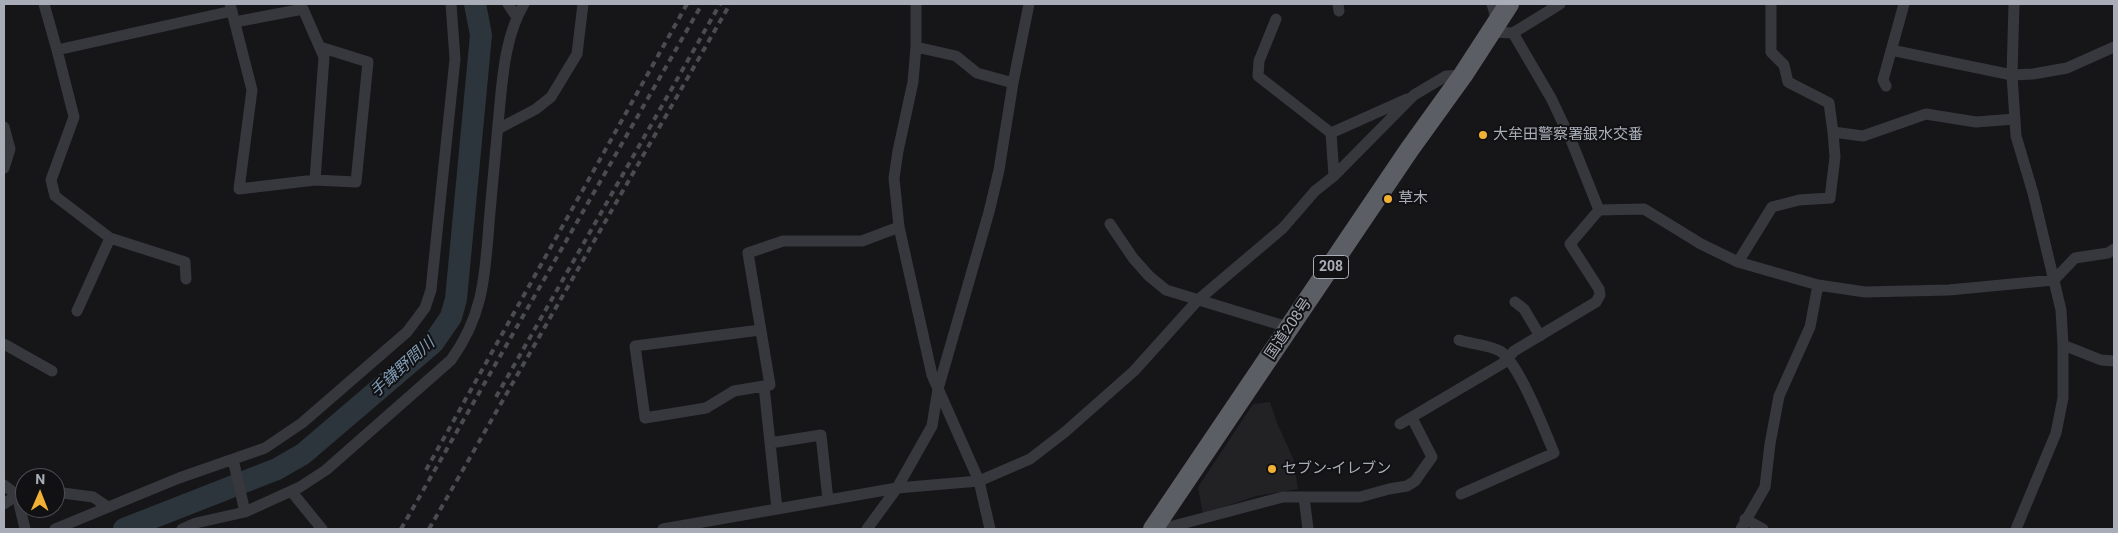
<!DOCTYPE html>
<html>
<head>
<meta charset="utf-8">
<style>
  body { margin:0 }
  #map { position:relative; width:2118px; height:533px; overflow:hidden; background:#161618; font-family:Roboto,sans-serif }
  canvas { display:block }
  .frame { position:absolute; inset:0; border:5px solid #a8adb8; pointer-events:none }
  .north { position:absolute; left:15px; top:468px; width:50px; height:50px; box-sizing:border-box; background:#111113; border:1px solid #4d4f55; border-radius:50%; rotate:1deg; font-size:14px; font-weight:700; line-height:20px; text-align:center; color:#a8adb8 }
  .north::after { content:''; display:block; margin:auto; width:18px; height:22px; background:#f2b134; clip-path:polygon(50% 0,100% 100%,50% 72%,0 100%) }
</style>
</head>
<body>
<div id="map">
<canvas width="2118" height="533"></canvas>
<div class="frame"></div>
<div class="north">N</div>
</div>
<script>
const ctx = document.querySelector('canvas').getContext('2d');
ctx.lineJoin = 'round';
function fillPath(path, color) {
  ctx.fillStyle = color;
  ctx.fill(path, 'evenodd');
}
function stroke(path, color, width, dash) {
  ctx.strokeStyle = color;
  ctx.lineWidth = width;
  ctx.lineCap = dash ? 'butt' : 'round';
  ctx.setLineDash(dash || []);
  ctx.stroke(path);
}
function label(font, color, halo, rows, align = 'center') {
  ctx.font = font + ' Roboto,"Noto Sans JP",sans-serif';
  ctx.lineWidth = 4;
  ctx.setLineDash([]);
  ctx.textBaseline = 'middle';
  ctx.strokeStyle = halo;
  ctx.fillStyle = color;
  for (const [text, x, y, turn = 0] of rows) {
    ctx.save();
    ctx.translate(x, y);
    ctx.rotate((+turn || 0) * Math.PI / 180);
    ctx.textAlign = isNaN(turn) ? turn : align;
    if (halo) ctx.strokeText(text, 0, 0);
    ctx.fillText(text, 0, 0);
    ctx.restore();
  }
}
fillPath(new Path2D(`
  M1270,402L1277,423L1293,458L1298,489L1256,496L1203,514L1198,487L1253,404Z`), '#222225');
stroke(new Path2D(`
  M124,529L277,469L303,454L433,343L451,317L456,299L481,35L475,4`), '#2c353c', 22);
stroke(new Path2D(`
  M44,4L57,50L232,11
  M230,4L252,90L239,189L315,180L356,182L368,62L320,47
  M508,4L516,16
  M916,4V47L913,82L898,151L894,178L899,227L932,375L979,481L990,529
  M1338,4L1339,11
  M1492,4L1497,21
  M1771,4V52L1784,65L1788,82L1829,103L1833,132
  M2014,4L2012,75L2016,136L2033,193L2061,310L2063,345V398L2056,433L2016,529
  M1276,19L1259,61L1258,76L1331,133L1334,176
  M235,22L303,9L324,57L315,180
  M1490,32L1513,33L1560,4
  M1513,33L1551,98L1571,140L1599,210
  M916,47L956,56L977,73L1013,83
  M57,50L74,117L51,180L55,196L110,238L185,262L186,279
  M1891,50L2012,75L2033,74L2067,68L2114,47
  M1886,86L1883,80L1904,4
  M4,127L10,149L4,168
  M498,129L536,109L551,97L577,54L583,4
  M1331,133L1407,99
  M1110,224L1133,258L1149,276L1166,290L1291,328
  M1738,262L1772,207L1799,200L1830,198L1835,157L1833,132L1863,136L1926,114L1976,122L2015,119
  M1515,302L1524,309L1540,336
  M77,311L110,238
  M760,330L635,346L645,418L706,408L734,391L770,385L748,253L783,241H862L899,227
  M1459,340C1471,344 1489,345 1500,351C1519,363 1545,431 1554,453L1461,494
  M4,344L52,371
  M2063,345L2101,360L2114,361
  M764,386L777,509
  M1400,424L1505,362L1514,351L1596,302L1600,295L1599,289L1570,244L1599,210L1644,209L1701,244L1738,262L1818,285L1865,292L1949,290L2054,280L2075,258L2108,253L2114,249
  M770,443L821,435L828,500
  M233,459L245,512
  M4,485L17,495L25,529
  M291,491L322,529
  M55,492L93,497L108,507
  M1304,497L1308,529
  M4,504L17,495L24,494
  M1745,519L1763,529
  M55,529L179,478L265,448L302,423L407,332L425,308L431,290L455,59L451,4
  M182,529L196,523L245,512L300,487L326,470L451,360C486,312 485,269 490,212C493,176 497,139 500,103C503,70 507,32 524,4
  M663,529L897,488L979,481L1030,459L1065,432L1134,371L1198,300L1283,228L1315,191L1334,176L1414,95L1446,76L1463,75
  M867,529L897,488L932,426L938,389L989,212L999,170L1013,83L1029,4
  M1162,529L1283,497H1360L1389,489L1407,486L1415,481L1432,457L1412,418
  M1741,529L1765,487L1770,444L1779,396L1810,327L1818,285`), '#37383d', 11);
stroke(new Path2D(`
  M1153,529L1409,150L1463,75L1509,4`), '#5b5e65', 20);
stroke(new Path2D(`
  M496,397L720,4
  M426,470L687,4
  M401,529L702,4
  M429,529L730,4`), '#4a4c52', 4, [6, 5]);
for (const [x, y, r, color] of [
  [1483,135,5,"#f2b134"],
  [1388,199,5,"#f2b134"],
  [1272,469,5,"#f2b134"]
]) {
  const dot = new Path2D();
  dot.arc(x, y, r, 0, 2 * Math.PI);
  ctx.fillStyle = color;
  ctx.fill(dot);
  stroke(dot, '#111113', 2);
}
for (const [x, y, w] of [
  [1331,267,35]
]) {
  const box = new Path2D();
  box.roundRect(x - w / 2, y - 11.5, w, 23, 4);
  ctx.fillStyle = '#111113';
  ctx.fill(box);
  stroke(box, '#a8adb8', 1);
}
label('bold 14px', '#a8adb8', null, [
  ["208",1331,267]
]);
label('15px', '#a8adb8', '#111113', [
  ["大牟田警察署銀水交番",1493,135],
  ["草木",1398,199],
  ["セブン-イレブン",1282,469]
], 'left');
label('15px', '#a8adb8', '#111113', [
  ["国道208号",1289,329,-56]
]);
label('italic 16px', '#7f9bb3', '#111113', [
  ["手鎌野間川",403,368,-42]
]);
</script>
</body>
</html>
